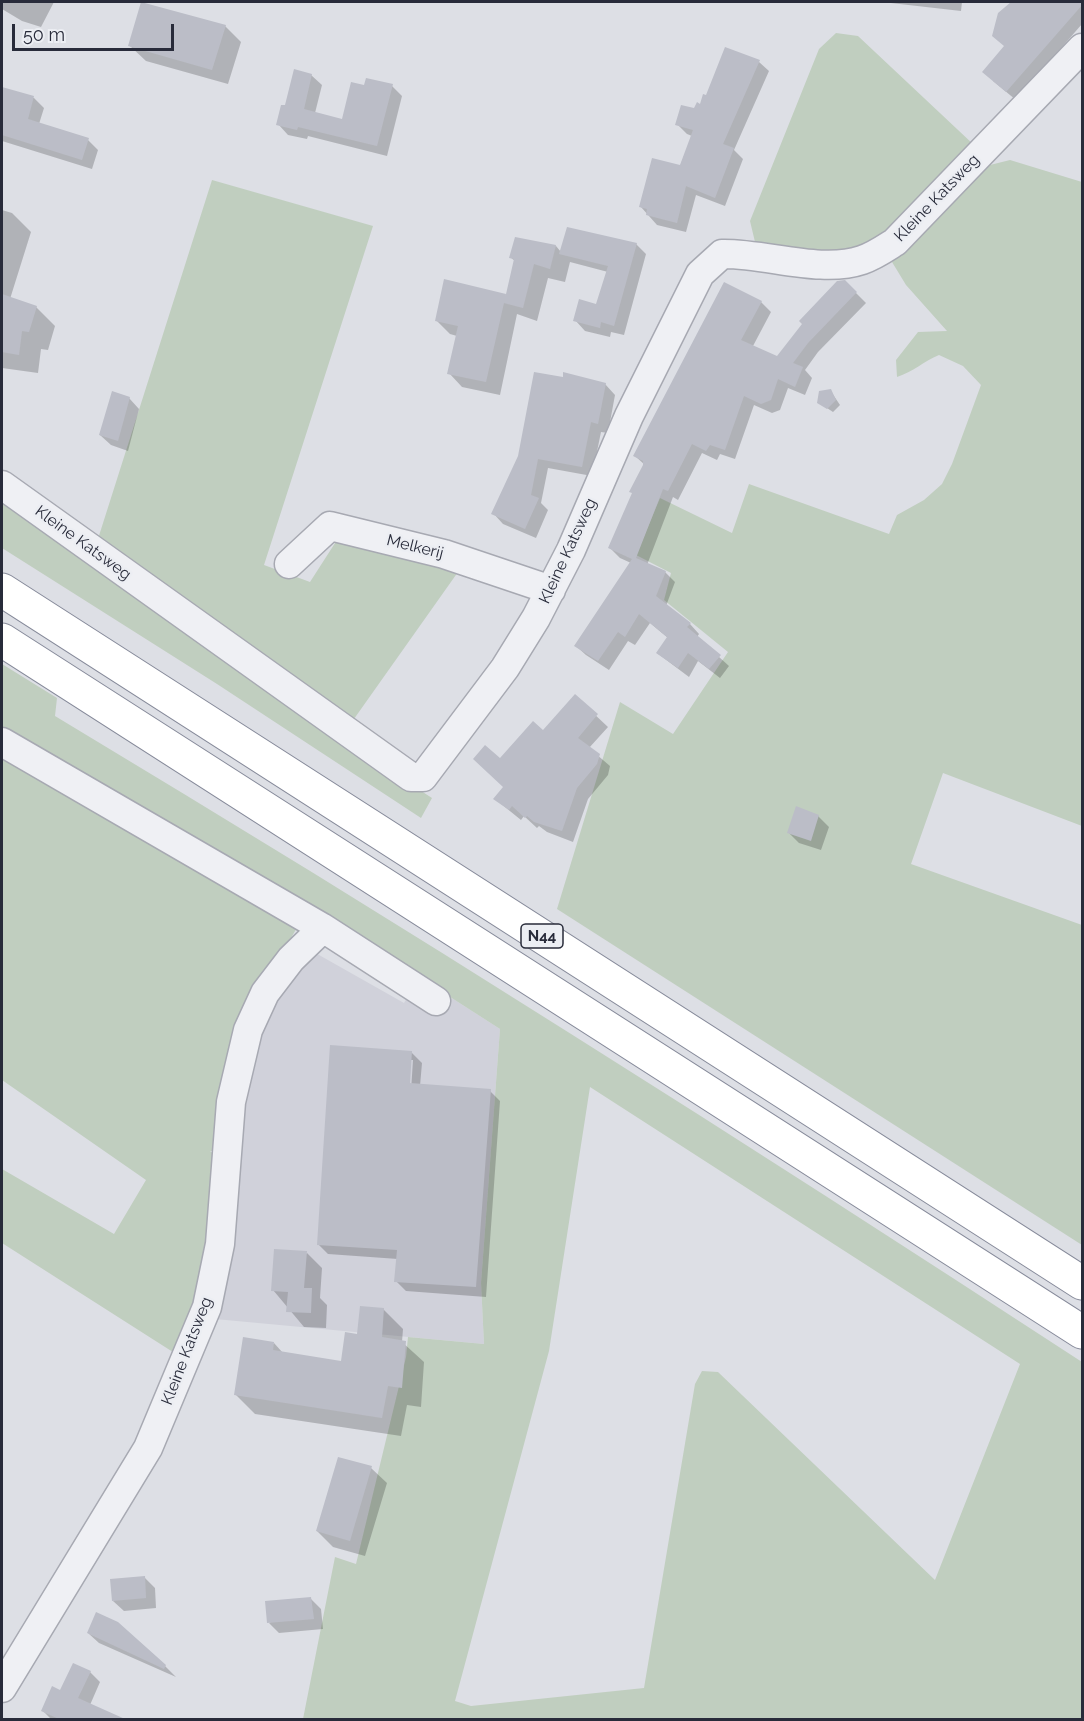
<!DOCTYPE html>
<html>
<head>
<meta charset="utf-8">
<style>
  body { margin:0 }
  #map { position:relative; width:1084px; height:1721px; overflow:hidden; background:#dddfe5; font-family:Raleway,sans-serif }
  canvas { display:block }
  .frame { position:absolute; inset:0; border:3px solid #282b3a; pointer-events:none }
  .scale { position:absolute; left:12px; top:24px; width:162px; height:27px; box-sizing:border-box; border:3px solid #282b3a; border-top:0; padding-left:8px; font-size:18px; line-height:21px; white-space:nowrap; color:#282b3a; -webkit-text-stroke:4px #eceef3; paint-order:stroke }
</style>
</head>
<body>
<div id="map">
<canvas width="1084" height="1721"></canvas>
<div class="frame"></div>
<div class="scale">50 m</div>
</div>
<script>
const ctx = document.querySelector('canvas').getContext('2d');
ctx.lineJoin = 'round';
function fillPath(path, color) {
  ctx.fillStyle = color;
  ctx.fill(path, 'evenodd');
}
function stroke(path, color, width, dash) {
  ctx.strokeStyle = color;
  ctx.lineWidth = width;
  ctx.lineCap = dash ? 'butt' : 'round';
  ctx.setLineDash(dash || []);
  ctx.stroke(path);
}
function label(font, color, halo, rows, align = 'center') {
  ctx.font = font + ' Raleway,sans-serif';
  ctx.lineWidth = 5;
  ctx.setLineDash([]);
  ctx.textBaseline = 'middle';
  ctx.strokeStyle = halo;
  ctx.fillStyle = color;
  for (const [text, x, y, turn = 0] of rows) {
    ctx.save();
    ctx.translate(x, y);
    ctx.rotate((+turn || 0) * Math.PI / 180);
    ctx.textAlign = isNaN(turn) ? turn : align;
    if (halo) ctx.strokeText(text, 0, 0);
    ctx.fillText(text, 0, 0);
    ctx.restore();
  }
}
fillPath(new Path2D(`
  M312,951L404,1003L419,977L500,1029L481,1283L484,1344L215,1319L242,1094L272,997Z`), '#d0d1da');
fillPath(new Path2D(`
  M836,33L858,36L974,145C953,167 893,239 868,247C832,260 791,248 755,242L750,221L819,49Z
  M1010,160L1082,182V826L943,773L911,864L1082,925V1245L557,909L620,702L673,734L728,652L664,600L671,573L636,555L660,498L732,533L749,484L889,534L897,515L924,500L942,484L952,464L981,385L963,366L939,355C924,361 913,372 897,377L896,360L918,332L947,331L906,285L892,262L947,203L990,165Z
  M212,180L373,226L264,565L310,582L337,540L458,572L349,726L97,542Z
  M2,495L384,767L432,798L421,818L217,684L2,548Z
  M2,664L57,698L55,716C402,924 743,1141 1082,1362V1719H303L335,1557L356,1564L406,1357L408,1337L484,1344L481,1283L500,1029L419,977L2,729ZM590,1087L1020,1364L935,1580L718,1372L702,1371L695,1384L644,1688L471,1706L455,1701L549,1351Z
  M2,748L301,921L247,1012L222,1151H210L217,1156L200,1289L176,1354L2,1243V1169L114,1234L146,1180L2,1080Z`), '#c0cebf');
fillPath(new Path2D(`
  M2,2H54L41,27L22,21L2,9Z
  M882,2H962L961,11Z
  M1013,2H1082V24L1016,100L993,81L1005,47L999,14Z
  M225,26L241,42L228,84L146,61L130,46Z
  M726,49L759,62L769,71L734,150L743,159L725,206L696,195L686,232L657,225L641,207L680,166L692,136L687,134L677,124L700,106L707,97Z
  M311,75L322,85L315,113L343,120L365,87L392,86L402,96L387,156L308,136L307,139L288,135L278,124L286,107Z
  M2,88L34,98L44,108L39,124L88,140L98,150L92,169L2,141Z
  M2,210L12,213L31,232L10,299L36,307L55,326L48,350L41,349L38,373L2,368Z
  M636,244L646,254L624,335L611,332L610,337L585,331L575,320L597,306L608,272L570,262L565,282L548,278L537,321L517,314L500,395L462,387L449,373L457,336L450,334L437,321L505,295L507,297L515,261L510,257L556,246L561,252Z
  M845,282L866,303L818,352L805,370L812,378L805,395L788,388L780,410L772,413L754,405L735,459L720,454L717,460L702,453L678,500L673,497L647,565L665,572L675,582L666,606L690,624L699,634L697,637L729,666L720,678L698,661L689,677L657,653L668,638L650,623L635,645L628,641L609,670L586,655L576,646L631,563L620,558L610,548L645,465L635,456L761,302L771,312L753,346L777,357Z
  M605,384L615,395L608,433L601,432L592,476L548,468L541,503L548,510L536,538L503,524L493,513L519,456Z
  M830,390L840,405L833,412L818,402Z
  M129,398L139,409L128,451L111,445L100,435Z
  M575,696L608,727L589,748L610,766L608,775L588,799L573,842L547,832L539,826L537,828L524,816L521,820L495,799L505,787L500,760L543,732Z
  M818,816L829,827L821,850L799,843L789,833Z
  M411,1052L422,1063L420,1086L490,1091L500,1101L486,1297L406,1291L396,1281L398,1259L328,1254L318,1244ZM410,1060H413L411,1091H408Z
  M307,1253L322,1268L320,1298L327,1305L326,1328L304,1327L273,1290Z
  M383,1309L403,1329L402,1342L424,1362L421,1407L407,1405L401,1436L255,1414L235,1394L274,1343L283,1353L342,1363L359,1336Z
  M371,1468L387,1483L365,1556L333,1547L317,1531Z
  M145,1578L155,1588L156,1608L124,1611L113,1601Z
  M311,1599L321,1609L323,1629L279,1633L269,1623Z
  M88,1633L165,1666L176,1677L99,1643Z
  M90,1672L100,1682L90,1705L101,1710L111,1720H52L43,1711L61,1692Z`), '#0003');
fillPath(new Path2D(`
  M141,2L226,25L212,70L128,46Z
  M1011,2H1083V4L1006,92L982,72L1004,46L992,36L998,13Z
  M725,47L760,60L723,144L734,148L715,198L686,186L677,223L646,215L647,209L639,207L652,158L680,165L693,130L675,125L681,105L694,108L697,102L700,104L703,94L706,95Z
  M294,69L312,74L304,109L342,119L351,82L364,85L366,78L393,84L377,146L298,127L297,130L276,125L281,105H285Z
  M2,87L34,96L28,119L89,138L82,160L2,135Z
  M567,227L637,243L614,326L601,322L600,328L573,321L579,299L596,304L608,266L559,254Z
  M515,237L556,245L550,269L534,264L523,308L504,303L514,259L509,258Z
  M444,279L506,294L486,382L447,374L458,326L435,321Z
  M845,280L857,292L808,343L793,363L803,367L795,387L778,379L771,400L761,404L744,396L725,450L710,445L706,451L692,444L668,491L663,489L636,558L666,571L656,596L691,623L687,627L721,655L709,669L688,653L678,668L656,653L667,637L639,614L625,637L618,632L598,661L574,646L632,559L608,548L632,493L629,492L643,465V461L633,456L724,282L762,301L741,340L777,356L802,324L799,321L837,281Z
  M2,294L37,306L29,332L22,331L19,355L2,352Z
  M534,372L563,377V372L606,383L598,424L591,422L582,467L538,459L531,495L539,498L525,529L491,514L518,456Z
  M831,389L836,400L827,409L817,403L819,391Z
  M112,391L130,397L118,441L99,435Z
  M575,694L598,714L578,738L600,754L597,764L577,788L562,831L534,822L527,816L525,818L512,806L509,810L493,799L503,787L473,759L485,745L500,758L533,721L543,730Z
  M796,806L819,815L811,841L787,833Z
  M330,1045L412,1051L410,1083L491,1089L476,1287L394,1282L397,1250L317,1245Z
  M274,1249L307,1251L304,1288H312L311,1313L286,1312L288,1292L271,1291Z
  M360,1306L384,1308L382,1337L406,1341L402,1388L388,1386L382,1418L234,1395L243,1337L274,1342L273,1350L341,1361L345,1332L357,1334Z
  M338,1457L372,1466L350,1541L316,1531Z
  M145,1576L146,1598L112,1601L110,1579Z
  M311,1597L314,1619L267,1623L265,1601Z
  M96,1612L118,1622L166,1665L164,1669L87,1633Z
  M73,1663L91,1671L78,1698L125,1719H59L41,1711L52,1686L60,1690Z`), '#bbbdc7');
const minor = new Path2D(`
  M2,485L411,777H423L505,668L536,618L571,550L629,416L700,274L722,254C766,253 821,274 862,260C874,256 884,249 895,242L1082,48
  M289,564L330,526L444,554L551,590
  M2,742L323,928L436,1001
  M2,1688L148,1448L207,1307L220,1244L231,1102L248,1030L265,993L291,959L323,928`);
const highway = new Path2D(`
  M2,590L1082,1283
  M2,640L1082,1332`);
stroke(minor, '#a7a9b2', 31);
stroke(highway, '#868a9a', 35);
stroke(minor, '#eff0f4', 28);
stroke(highway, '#fff', 33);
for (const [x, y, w] of [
  [542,936,42]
]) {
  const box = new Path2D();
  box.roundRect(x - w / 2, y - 12, w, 24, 4.5);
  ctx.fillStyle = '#eceef3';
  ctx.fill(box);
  stroke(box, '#282b3a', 1.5);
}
label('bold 15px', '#282b3a', null, [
  ["N44",542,936]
]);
label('16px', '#282b3a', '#eceef3', [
  ["Kleine Katsweg",937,198,-46],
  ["Kleine Katsweg",83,543,36],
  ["Melkerij",415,547,14],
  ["Kleine Katsweg",568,551,-65],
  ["Kleine Katsweg",187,1351,-69]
]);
</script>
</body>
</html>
